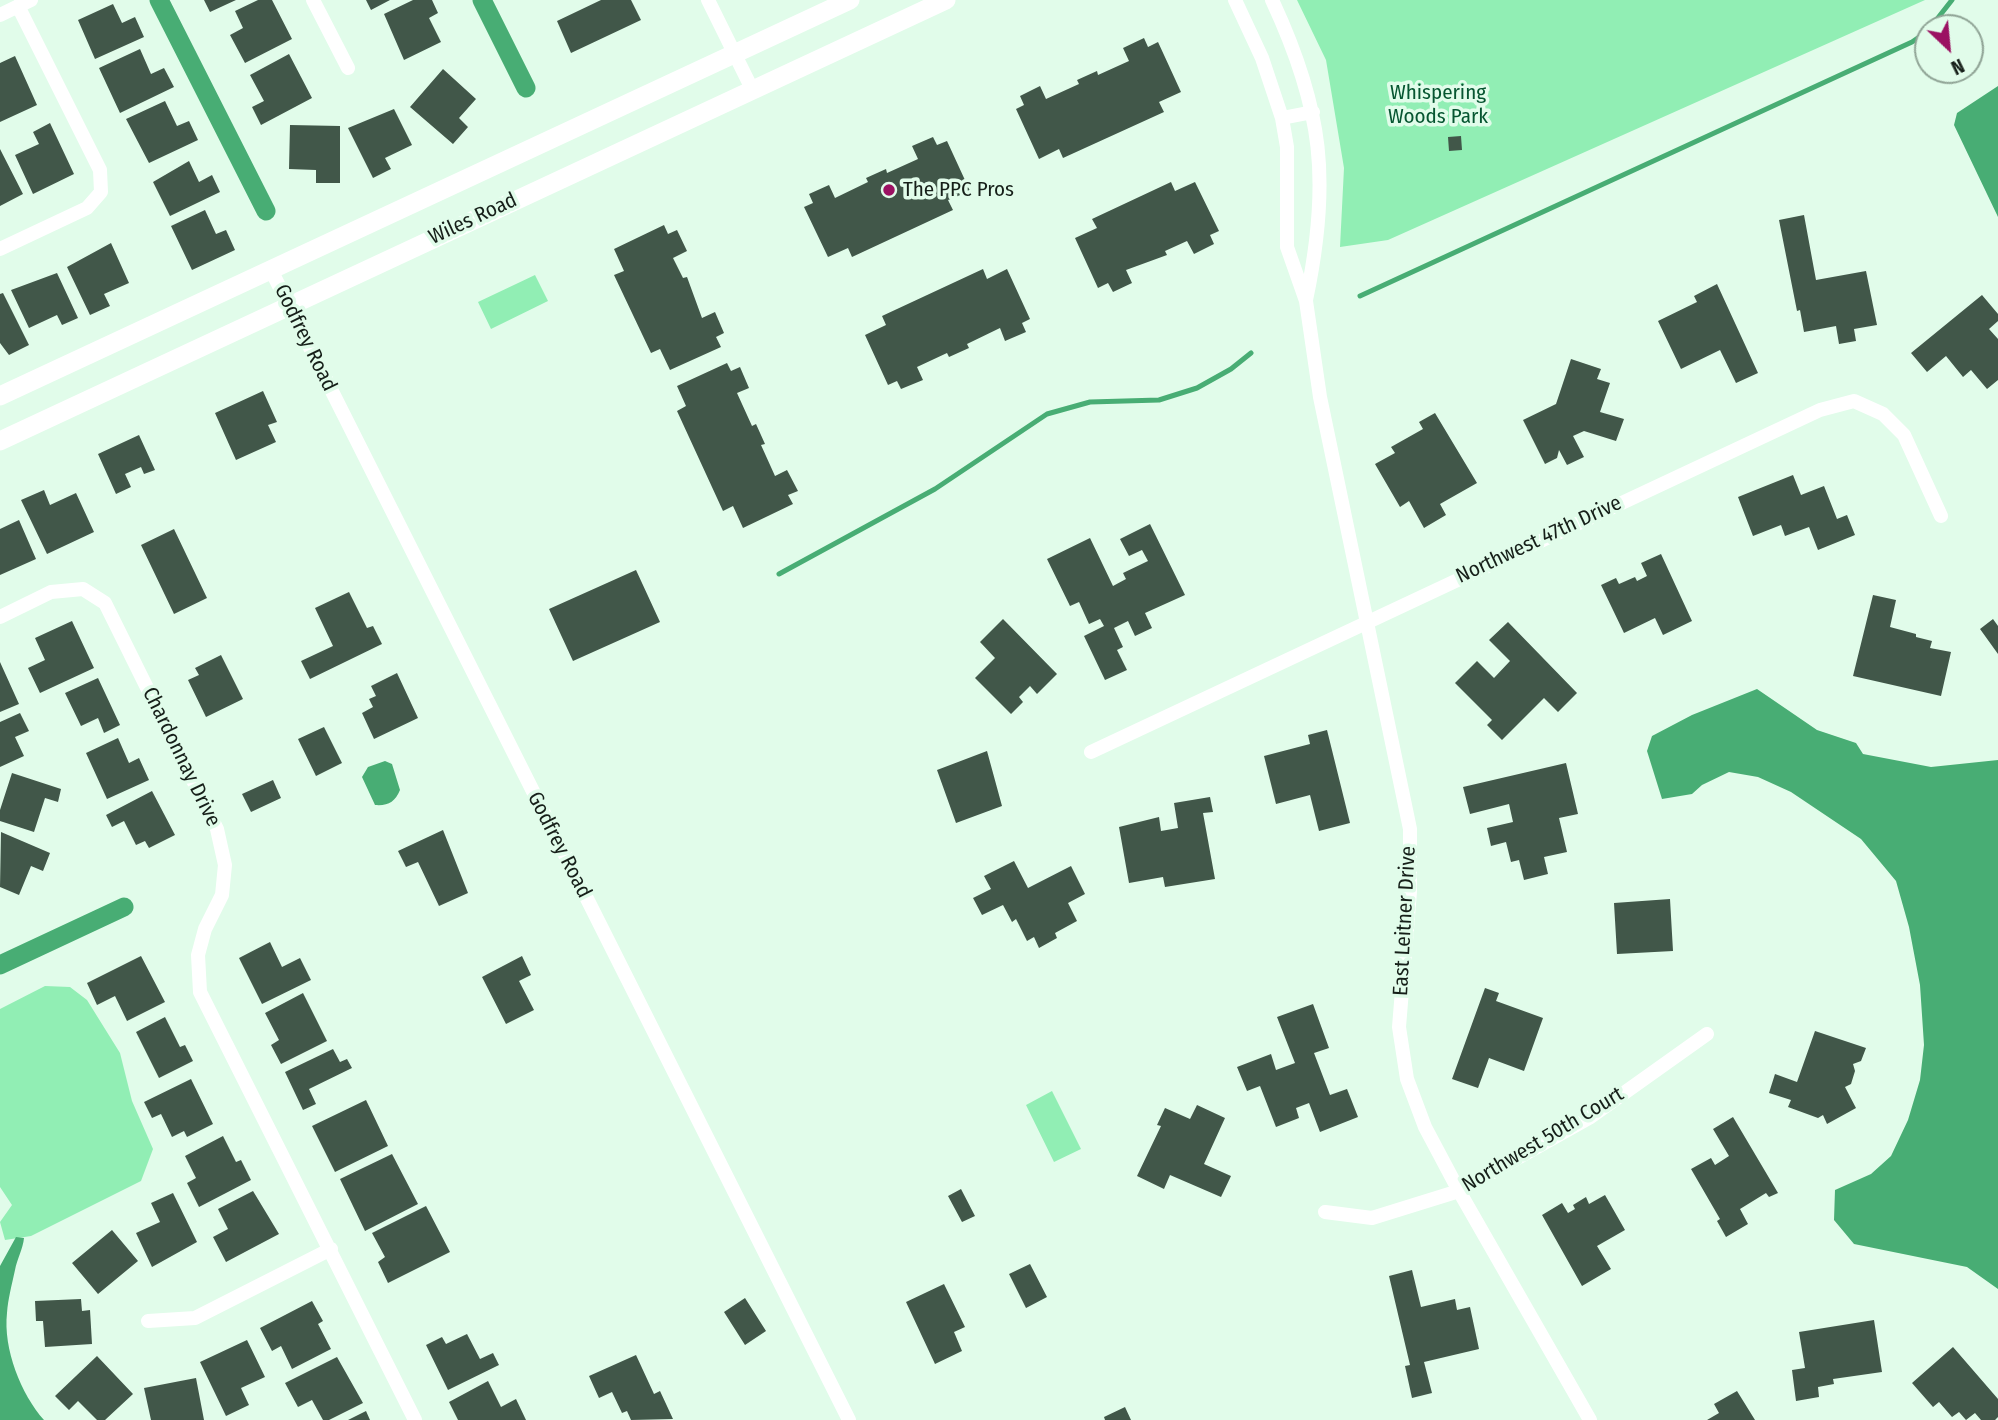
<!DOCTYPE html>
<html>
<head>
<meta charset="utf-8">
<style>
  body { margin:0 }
  #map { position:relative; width:1998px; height:1420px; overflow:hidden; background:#e1fcea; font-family:"Fira Sans Condensed",sans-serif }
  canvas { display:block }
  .north { position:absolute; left:1914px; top:14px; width:70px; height:70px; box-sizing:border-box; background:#e1fcea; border:2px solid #90a496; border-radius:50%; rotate:154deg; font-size:19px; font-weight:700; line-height:28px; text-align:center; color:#161f19 }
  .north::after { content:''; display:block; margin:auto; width:24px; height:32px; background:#9b1162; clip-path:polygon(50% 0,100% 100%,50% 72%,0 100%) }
</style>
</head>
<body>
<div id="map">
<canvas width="1998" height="1420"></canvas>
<div class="north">N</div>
</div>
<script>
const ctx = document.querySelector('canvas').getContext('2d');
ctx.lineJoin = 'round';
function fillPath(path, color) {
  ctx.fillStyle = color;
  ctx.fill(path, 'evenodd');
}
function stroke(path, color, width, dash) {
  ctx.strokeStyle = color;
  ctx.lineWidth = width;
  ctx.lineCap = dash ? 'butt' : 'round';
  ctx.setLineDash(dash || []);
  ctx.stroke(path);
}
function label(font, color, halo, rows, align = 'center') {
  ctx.font = font + ' "Fira Sans Condensed",sans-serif';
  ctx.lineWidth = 7;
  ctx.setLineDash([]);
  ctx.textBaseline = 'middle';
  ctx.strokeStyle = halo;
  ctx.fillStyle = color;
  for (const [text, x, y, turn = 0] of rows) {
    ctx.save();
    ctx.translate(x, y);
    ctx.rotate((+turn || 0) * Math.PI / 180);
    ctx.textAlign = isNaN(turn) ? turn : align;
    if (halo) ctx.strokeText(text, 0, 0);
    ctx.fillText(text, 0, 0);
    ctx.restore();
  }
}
fillPath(new Path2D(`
  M1297,0H1925L1388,240L1340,247L1344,168L1326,60Z
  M535,275L548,301L491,329L478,302Z
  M45,986L70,987L87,1000L120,1053L132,1101L153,1149L141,1181L31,1236L5,1240L0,1222L12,1205L0,1187V1009Z
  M1052,1091L1081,1149L1054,1162L1026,1105Z`), '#91eeb4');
fillPath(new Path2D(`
  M1998,86V217L1954,125L1957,113Z
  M1757,689L1817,730L1856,743L1863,754L1931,767L1998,760V1289L1967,1267L1854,1244L1834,1220L1835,1190L1871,1174L1891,1156L1908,1120L1920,1080L1924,1045L1920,985L1909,927L1896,881L1861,839L1791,792L1758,777L1729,772L1702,785L1692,794L1662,799L1647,751L1652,736L1692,715Z
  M385,761L392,764L400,790C395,802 388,806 375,805L362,777L368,767Z
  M16,1237L24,1238C23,1249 17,1259 15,1270C12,1284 8,1299 7,1313C3,1349 21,1394 44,1420H0V1266Z`), '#48ad74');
stroke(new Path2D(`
  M1930,28L1952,0
  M1360,296L1912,42L1928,31
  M779,574L935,489L1047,414L1090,402L1159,400L1197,388L1231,369L1251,353`), '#48ad74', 5);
stroke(new Path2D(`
  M159,0L266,211
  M482,0L526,88
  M0,965L124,907`), '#48ad74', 19);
fillPath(new Path2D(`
  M204,0H236L210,12Z
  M258,0H272L292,39L245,63L230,35L243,28L235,11Z
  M366,0H390L371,10Z
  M413,0H432L438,13L429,18L441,42L404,60L384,14Z
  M601,0H631L641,20L571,53L557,21Z
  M113,4L122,23L135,17L144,37L95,59L78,20Z
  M1144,38L1148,47L1158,42L1181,92L1159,102L1164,112L1063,158L1059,149L1039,159L1016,109L1024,105L1020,96L1040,86L1046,99L1079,84L1077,80L1097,71L1098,75L1129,61L1123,48Z
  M140,49L151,74L164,68L174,87L120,113L99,68Z
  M289,54L312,98L261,125L252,107L264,101L250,75Z
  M15,56L37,105L0,122V63Z
  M443,69L476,99L459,118L468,127L453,144L410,107Z
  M165,101L177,126L189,121L198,140L149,163L126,119Z
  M394,109L412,145L385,158L391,169L373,178L348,128Z
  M50,123L74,174L33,194L15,155L39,144L33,132Z
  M290,125L340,126V183H316V170L289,169Z
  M1461,136L1462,150L1449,151L1448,137Z
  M933,137L937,145L947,141L970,191L948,200L953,210L852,257L848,248L828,257L804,207L813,203L809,194L829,185L835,198L868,182L866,178L886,169L887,173L918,159L912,146Z
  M0,149L23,194L0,206Z
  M189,161L199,182L212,175L220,192L170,216L153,182Z
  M1171,182L1175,191L1195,182L1219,231L1210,235L1214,244L1194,254L1187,241L1165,251L1167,255L1126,270L1132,283L1113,292L1108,283L1098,288L1075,238L1097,228L1092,219Z
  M205,210L216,234L226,230L235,250L192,270L171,226Z
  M1804,215L1816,280L1866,271L1877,325L1854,329L1856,341L1839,344L1836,326L1804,332L1800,310L1797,311L1779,220Z
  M664,225L668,234L677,230L687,251L673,258L683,278L687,277L702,318L715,312L724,333L716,337L721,347L670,370L660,349L651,353L614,275L624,271L614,249Z
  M111,243L129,283L104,294L110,306L90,315L67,267Z
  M983,269L987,279L1007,269L1030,319L1022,323L1026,332L1005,341L1000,328L967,344L969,348L949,357L947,353L917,367L923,380L901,389L897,381L888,385L865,335L886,325L882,316Z
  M57,273L78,318L62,325L57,315L29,328L11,290Z
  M1717,284L1758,373L1736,383L1720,350L1681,369L1658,321L1697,302L1694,296Z
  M3,293L29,345L9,355L0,343V294Z
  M1982,295L1998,314V321L1989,329L1998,339V380L1987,389L1971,370L1963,377L1946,356L1927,372L1911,353Z
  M1571,359L1601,369L1597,379L1610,383L1600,412L1624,419L1616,441L1584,431L1573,436L1584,457L1567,465L1559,450L1557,458L1545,464L1523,420L1556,404Z
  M727,363L731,371L740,367L749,388L737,393L752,426L756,424L765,444L761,445L775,476L787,470L798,491L788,495L793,504L743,528L733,506L723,511L677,411L686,406L677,386Z
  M263,391L277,422L268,425L276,442L236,460L215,413Z
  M1435,413L1477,483L1440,504L1446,515L1424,528L1409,501L1400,507L1375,464L1395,453L1391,447L1423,429L1419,422Z
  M139,435L155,470L144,474L141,467L125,474L131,487L116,494L98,454Z
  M1793,475L1801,495L1824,486L1837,519L1847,515L1855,535L1818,550L1809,527L1785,536L1781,525L1753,536L1738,497Z
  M44,490L50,505L76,493L94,532L47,554L21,500Z
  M19,520L36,559L0,575V529Z
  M1150,524L1185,595L1145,613L1152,628L1135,636L1128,621L1114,628L1123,647L1117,650L1127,670L1105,680L1084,636L1104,626L1100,619L1089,624L1079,602L1070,606L1047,559L1090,538L1113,586L1126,579L1123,573L1148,561L1142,550L1129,556L1120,539Z
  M174,529L207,598L174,614L141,545Z
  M1661,554L1692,621L1663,635L1655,618L1624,633L1601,585L1616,578L1619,584L1635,577L1637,581L1647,576L1641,563Z
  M636,570L660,622L573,661L549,609Z
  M349,592L367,628L373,626L382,644L310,679L301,661L333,646L315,608Z
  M1873,595L1896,600L1890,627L1916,634V637L1932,641L1930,648L1951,652L1941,696L1853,676Z
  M1003,619L1057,674L1037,694L1030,686L1019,697L1023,702L1011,714L975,678L995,658L980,642Z
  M1993,619L1998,626V654L1980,629Z
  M72,621L94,668L40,693L28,668L45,660L35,638Z
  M1508,622L1577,693L1558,712L1544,698L1502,740L1487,725L1492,720L1455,683L1477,661L1494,678L1510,661L1489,640Z
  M221,655L243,699L206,717L188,680L199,675L195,668Z
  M0,662L19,704L0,712Z
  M397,673L418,718L374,739L362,713L373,707L369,699L376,696L371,686Z
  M98,678L120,725L104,733L98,718L81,726L65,693Z
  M20,713L29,731L15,737L24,756L0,767V722Z
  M324,727L342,763L316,776L298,739Z
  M1327,730L1350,823L1319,831L1310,795L1276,804L1264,756L1310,744L1308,735Z
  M118,738L129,763L139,758L149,780L107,799L86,753Z
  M987,751L1002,806L956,823L937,770Z
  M1566,763L1578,814L1559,818L1567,852L1544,857L1548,874L1524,880L1519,860L1511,862L1506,842L1491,846L1487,828L1513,822L1509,804L1470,814L1463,787Z
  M12,773L61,789L58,802L45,798L34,832L0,821V810Z
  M273,780L281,798L251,812L242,794Z
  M152,791L175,835L149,848L145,841L136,845L124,821L112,827L106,815Z
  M1210,797L1213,812L1203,813L1215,879L1165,887L1163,877L1129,883L1119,827L1159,817L1161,831L1178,828L1174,803Z
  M443,830L468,893L439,906L418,862L406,867L398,851Z
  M1,832L50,853L43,871L31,866L19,895L0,887Z
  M1014,861L1028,888L1071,866L1085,894L1068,903L1077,921L1055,933L1057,938L1039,948L1034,937L1027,941L1016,919L1012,922L1003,905L982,915L973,898L991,889L984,876Z
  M1670,899L1673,951L1617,954L1614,903Z
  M270,942L282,967L300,958L311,980L262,1004L239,958Z
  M141,956L165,1002L127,1021L115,996L97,1005L87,983Z
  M522,956L531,975L519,981L534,1010L506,1024L482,977Z
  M1485,988L1499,993L1496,1001L1543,1018L1524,1071L1489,1058L1478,1088L1452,1079Z
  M303,993L327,1041L281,1064L271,1045L279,1040L265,1013Z
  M1313,1004L1329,1048L1314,1053L1330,1095L1347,1089L1358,1117L1320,1132L1309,1103L1296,1108L1299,1118L1276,1127L1260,1086L1247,1091L1237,1067L1271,1054L1276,1070L1295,1063L1277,1017Z
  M165,1017L180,1047L185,1045L193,1061L159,1078L136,1032Z
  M1815,1031L1866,1048L1861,1061L1853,1064L1855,1071L1851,1084L1845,1087L1856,1108L1827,1124L1823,1115L1818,1118L1788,1107L1791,1100L1769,1093L1775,1074L1797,1082Z
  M333,1049L340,1062L347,1059L352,1068L309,1089L316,1104L303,1110L285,1072Z
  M191,1079L213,1124L187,1137L184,1131L172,1137L161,1114L152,1118L144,1102Z
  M366,1100L388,1146L335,1172L312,1126Z
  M1197,1105L1225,1118L1204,1164L1231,1176L1221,1197L1170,1175L1164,1189L1137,1176L1161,1126L1157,1125L1165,1108L1190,1119Z
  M1733,1117L1778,1193L1769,1197L1766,1193L1740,1209L1748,1224L1726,1237L1717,1221L1720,1219L1691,1169L1711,1158L1715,1165L1729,1156L1713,1129Z
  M223,1136L236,1162L241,1160L251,1180L199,1207L187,1183L196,1178L185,1156Z
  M392,1154L418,1204L365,1231L340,1179Z
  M961,1189L975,1216L962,1222L948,1196Z
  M253,1191L279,1234L226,1262L213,1237L228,1229L218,1209Z
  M173,1193L197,1242L152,1267L136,1233L160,1222L151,1203Z
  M1605,1195L1625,1230L1597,1246L1611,1269L1582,1286L1542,1215L1562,1203L1568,1213L1575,1209L1573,1205L1586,1197L1589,1204Z
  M426,1206L450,1252L388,1283L378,1262L385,1257L372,1233Z
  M112,1230L138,1261L98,1294L72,1263Z
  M1030,1264L1047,1297L1026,1308L1009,1274Z
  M1412,1270L1421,1307L1455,1299L1457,1310L1470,1307L1479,1349L1424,1362L1432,1393L1412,1398L1405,1366L1410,1365L1389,1276Z
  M944,1284L965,1327L954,1332L962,1351L935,1364L906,1302Z
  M745,1298L766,1331L745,1345L724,1312Z
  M81,1299L82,1311L90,1310L92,1344L45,1347L43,1321H36L35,1301Z
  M312,1301L323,1321L318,1324L331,1349L292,1369L281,1346L272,1351L260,1328Z
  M1874,1320L1882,1372L1833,1379L1834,1384L1818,1387L1819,1397L1796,1401L1792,1370L1805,1368L1799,1332Z
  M467,1334L480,1359L493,1353L499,1365L448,1390L426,1345L442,1337L446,1344Z
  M247,1340L265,1377L241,1388L249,1405L226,1416L200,1362Z
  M1953,1347L1998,1399V1417L1995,1420H1981L1975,1413L1966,1420L1959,1412L1952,1417L1939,1402L1933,1407L1912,1383Z
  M636,1355L654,1394L660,1391L673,1419L631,1420L627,1411L622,1413L612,1392L599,1398L589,1376Z
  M97,1356L133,1394L105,1420H97L78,1401L69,1410L55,1396Z
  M337,1357L363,1403L329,1420H323L312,1400L298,1407L285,1383Z
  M196,1378L204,1420H151L144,1388Z
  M488,1381L501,1407L516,1399L526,1420H458L449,1402Z
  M1737,1391L1755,1420H1707L1719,1413L1714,1404Z
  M1125,1407L1131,1420H1105L1104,1417Z
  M366,1411L370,1420H348Z`), '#415749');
stroke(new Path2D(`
  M313,0L348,68
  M708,0L753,91
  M1235,0L1262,58L1282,118L1287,147V247L1306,301L1320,397L1410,829V892L1399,1027L1407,1079L1425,1127L1459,1191L1590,1420
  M1272,0C1323,109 1331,182 1306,300
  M0,15L31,0
  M1282,118L1313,112
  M0,249L87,208L101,192L100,170L18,6
  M271,270L849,1420
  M0,617L51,592L83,589L105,603L217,829L225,865L222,895L205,929L198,955L200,992L415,1420
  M1091,752L1820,410L1854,401L1883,414L1904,435L1941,516
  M1325,1212L1372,1218L1459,1191L1589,1118L1707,1034
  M148,1321L195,1318L331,1249`), '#fff', 14);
stroke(new Path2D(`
  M0,396L850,0
  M0,441L946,0`), '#fff', 19);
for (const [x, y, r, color] of [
  [889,190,7,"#9b1162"]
]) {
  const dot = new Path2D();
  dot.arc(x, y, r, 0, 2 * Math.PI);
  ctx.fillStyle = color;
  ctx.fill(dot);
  stroke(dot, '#e1fcea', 2.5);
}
label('21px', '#065631', '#e1fcea', [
  ["Whispering",1438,93],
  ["Woods Park",1438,117]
]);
label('21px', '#161f19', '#e1fcea', [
  ["The PPC Pros",903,190]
], 'left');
label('21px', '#161f19', '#e1fcea', [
  ["Wiles Road",473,219,-25],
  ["Godfrey Road",305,338,64],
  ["Northwest 47th Drive",1539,540,-25],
  ["Chardonnay Drive",181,757,64],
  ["Godfrey Road",559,845,63],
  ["East Leitner Drive",1405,921,-87],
  ["Northwest 50th Court",1543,1140,-31]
]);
</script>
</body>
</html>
